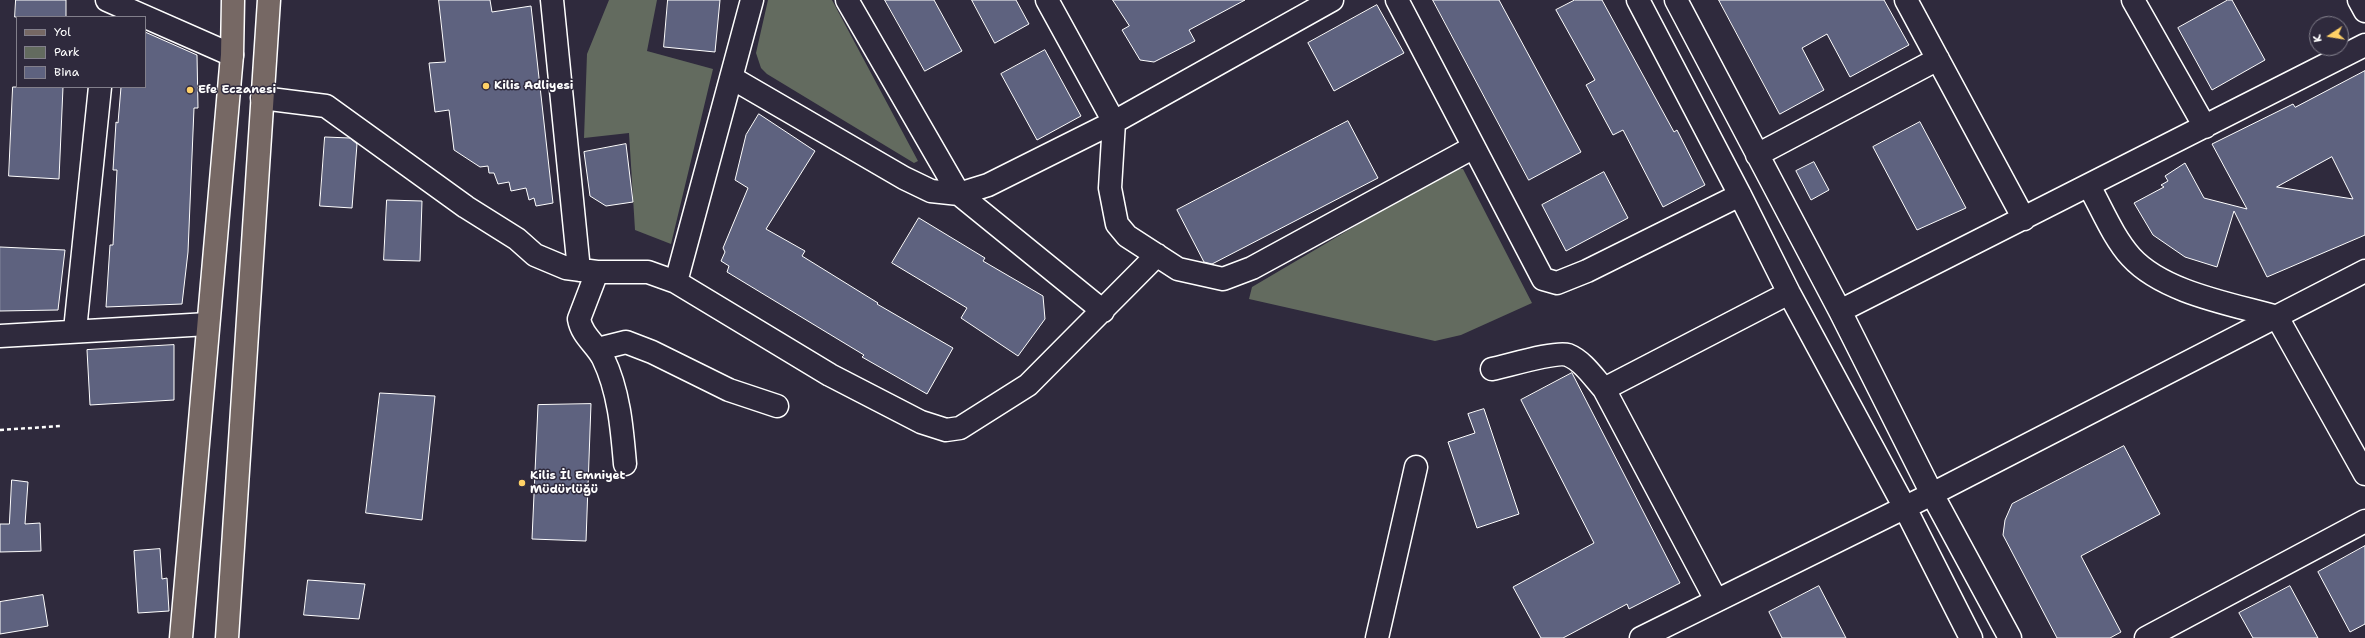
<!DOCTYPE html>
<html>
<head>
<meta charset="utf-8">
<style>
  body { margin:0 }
  #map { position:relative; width:2365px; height:638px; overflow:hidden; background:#2f2a3d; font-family:"Shantell Sans",sans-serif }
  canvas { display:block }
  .legend { position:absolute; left:16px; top:16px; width:130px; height:72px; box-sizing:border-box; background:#2f2a3d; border:1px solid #827f8b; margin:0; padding:5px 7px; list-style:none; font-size:12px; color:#fff }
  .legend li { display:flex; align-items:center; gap:8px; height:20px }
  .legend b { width:20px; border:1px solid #827f8b }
  .north { position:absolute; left:2309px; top:16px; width:40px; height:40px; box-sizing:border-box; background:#2f2a3d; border:1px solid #827f8b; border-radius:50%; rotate:258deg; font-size:11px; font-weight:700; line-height:16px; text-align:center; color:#fff }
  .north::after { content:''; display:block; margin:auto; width:14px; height:18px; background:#ffd166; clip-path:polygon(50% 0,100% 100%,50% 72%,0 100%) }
</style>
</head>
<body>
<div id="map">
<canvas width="2365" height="638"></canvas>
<ul class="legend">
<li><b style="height:5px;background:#766864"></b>Yol</li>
<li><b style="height:11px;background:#636b5f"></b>Park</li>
<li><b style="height:11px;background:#5e627f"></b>Bina</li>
</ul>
<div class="north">K</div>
</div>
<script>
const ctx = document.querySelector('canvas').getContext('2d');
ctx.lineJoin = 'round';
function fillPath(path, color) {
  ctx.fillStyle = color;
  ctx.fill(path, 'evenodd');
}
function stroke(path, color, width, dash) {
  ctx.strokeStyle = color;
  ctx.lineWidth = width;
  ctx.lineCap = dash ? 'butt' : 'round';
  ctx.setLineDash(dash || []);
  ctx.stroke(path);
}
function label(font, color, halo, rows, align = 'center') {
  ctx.font = font + ' "Shantell Sans",sans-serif';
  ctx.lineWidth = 3;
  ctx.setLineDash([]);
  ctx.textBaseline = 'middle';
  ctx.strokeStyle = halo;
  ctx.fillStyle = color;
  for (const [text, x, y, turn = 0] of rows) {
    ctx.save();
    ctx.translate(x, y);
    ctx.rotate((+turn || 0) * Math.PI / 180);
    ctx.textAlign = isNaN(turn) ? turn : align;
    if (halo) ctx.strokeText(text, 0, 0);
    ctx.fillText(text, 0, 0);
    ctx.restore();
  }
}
fillPath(new Path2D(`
  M609,0H657L647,51L713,69L671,244L635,230L629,133L584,138L587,54Z
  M768,0H832L918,161L914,163L767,74L761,68L756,53Z
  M1452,169H1463L1532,303L1461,335L1435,341L1249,299L1252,287Z`), '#636b5f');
const building = new Path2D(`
  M16,0H66V17H15Z
  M439,0H490L492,12L531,6L553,203L536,206L534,198L529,200L526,188L511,191L509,182L498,184L494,173H489L488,166L480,167L454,150L449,110L435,112L429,63L445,62Z
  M668,0H720L715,52L664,47Z
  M885,0H934L962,51L925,71Z
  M972,0H1016L1029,24L995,43Z
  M1113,0H1245L1189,30L1195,41L1154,62L1140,60L1122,30L1129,26Z
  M1433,0H1499L1581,152L1529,180Z
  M1575,0H1602L1674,132L1677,130L1705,185L1663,207L1623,130L1613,135L1586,85L1595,80L1556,10Z
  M1719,0H1884L1909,45L1850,77L1827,34L1802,48L1824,90L1780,114Z
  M2228,0H2232L2265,60L2212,90L2178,28Z
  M1377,5L1404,53L1334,91L1308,43Z
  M145,32L197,55L198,108H194L188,252L182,304L106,307L110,245H113L117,170H113L116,122L118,123L121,87H145Z
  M1045,50L1081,116L1037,140L1001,74Z
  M2365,71V235L2267,277L2234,211L2217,267L2185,257L2153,235L2134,203L2164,187L2161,185L2168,181L2165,176L2185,163L2204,198L2247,209L2212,144L2293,104L2295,107ZM2332,157L2353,199L2277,187Z
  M13,87H63L59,179L9,176Z
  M759,114L815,151L766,229L805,251L802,256L878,303L877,304L953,348L927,394L862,357L864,355L727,272L729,266L721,261L725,252L723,248L748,188L735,180L746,135Z
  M1348,121L1378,178L1212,264L1204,262L1177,210Z
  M1920,122L1966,208L1917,230L1873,147Z
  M325,137L350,138L357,144L352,208L320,206Z
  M626,144L633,202L606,206L590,196L584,152Z
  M1814,162L1829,190L1811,200L1796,171Z
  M1604,172L1628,218L1566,251L1542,205Z
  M387,200L422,201L420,261L384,260Z
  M919,218L985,258L983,261L1043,296L1045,319L1018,356L961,318L967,308L892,263Z
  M0,247L65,250L58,310L0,311Z
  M174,345V400L90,405L87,350Z
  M1572,373L1680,583L1629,609L1627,604L1563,638H1541L1513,587L1594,543L1521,400Z
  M380,393L435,396L422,520L366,513Z
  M591,404L586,541L532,539L538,405Z
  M1484,409L1519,514L1477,528L1448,442L1475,433L1468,414Z
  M2124,446L2160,514L2081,556L2121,632L2110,638H2057L2003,535L2005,520L2012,504Z
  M12,480L28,482L25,524L40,523L41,551L0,552V524H9Z
  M2365,546V624L2350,632L2318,572Z
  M160,549L162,579L167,578L169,611L138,613L134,551Z
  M308,580L365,584L359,619L304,615Z
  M1819,586L1846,638H1782L1769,612Z
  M2290,586L2318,638H2253L2239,613Z
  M43,595L48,626L0,634V602Z`);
fillPath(building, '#5e627f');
stroke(building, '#fff', 1);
const minor = new Path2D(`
  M107,0L232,55
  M552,0L579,270
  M847,0L959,194L1103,311
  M1047,0L1114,122L1110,188L1117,224L1127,236L1178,269L1223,279L1252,268L1474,147
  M1397,0L1543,279L1557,283L1587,271L1740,195
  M1638,0L1740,195L1789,293L1904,506L1971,638
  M1676,0L1840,311L1932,494L2010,638
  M1906,0L2024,219
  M2133,0L2205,127
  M2359,0L2365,11
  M732,78L904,178L931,191L959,194L988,185L1114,122L1332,0
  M262,98L326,106L466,207L517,239L535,255L566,268L597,272H648L676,282L830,375L921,422L946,430L960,428L1028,385L1157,255
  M1757,155L1938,59
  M2089,186C2102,209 2113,237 2131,257C2164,293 2232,304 2277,317L2365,474
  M597,272L579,319C582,336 596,344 603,358C619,391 622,428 625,464
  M676,282L752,0
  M1840,311L2365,45
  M75,330L100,87
  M0,336L208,324
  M598,349L626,342L652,352L729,390L777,406
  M1492,369C1507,366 1556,351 1568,355C1583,361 1594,378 1604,389L1716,600
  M1604,389L1789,293
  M1377,638L1416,467
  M1641,638L1932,494L2365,271
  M2146,638L2365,521`);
const major = new Path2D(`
  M181,638L232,55L233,0
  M227,638L269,0`);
stroke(minor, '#fff', 25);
stroke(major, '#fff', 25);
stroke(new Path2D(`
  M0,430L61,426`), '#fff', 2.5, [4, 3]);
stroke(minor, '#2f2a3d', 22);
stroke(major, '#766864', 22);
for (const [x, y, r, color] of [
  [486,86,4,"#ffd166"],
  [190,90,4,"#ffd166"],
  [522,483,4,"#ffd166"]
]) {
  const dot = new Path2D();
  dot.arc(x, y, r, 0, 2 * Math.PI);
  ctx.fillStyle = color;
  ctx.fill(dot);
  stroke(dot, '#2f2a3d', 1.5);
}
label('bold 12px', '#fff', '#2f2a3d', [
  ["Kilis Adliyesi",494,86],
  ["Efe Eczanesi",198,90],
  ["Kilis İl Emniyet",530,476],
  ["Müdürlüğü",530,490]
], 'left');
</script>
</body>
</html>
